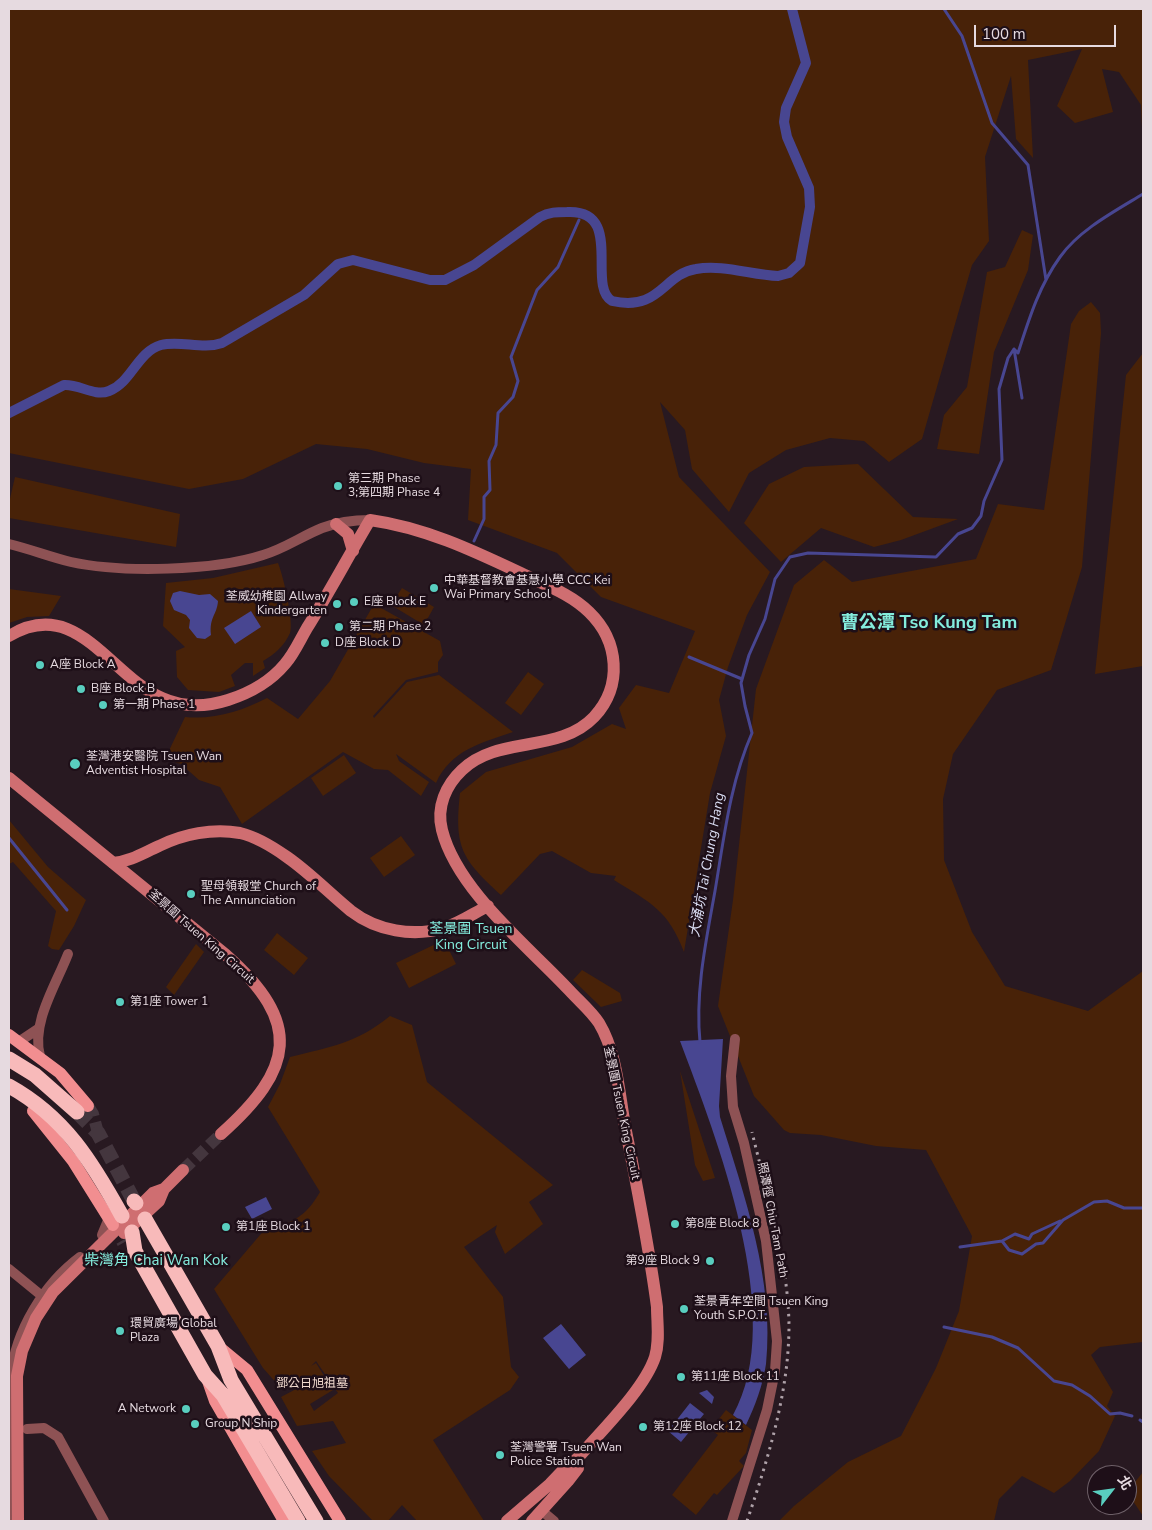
<!DOCTYPE html>
<html>
<head>
<meta charset="utf-8">
<style>
  body { margin:0 }
  #map { position:relative; width:1152px; height:1530px; overflow:hidden; background:#281921; font-family:"Nunito Sans","Noto Sans TC",sans-serif }
  canvas { display:block }
  .frame { position:absolute; inset:0; border:10px solid #e6dae0; pointer-events:none }
  .north { position:absolute; left:1087px; top:1465px; width:50px; height:50px; box-sizing:border-box; background:#1e0f18; border:1px solid #6e6068; border-radius:50%; rotate:60deg; font-size:14px; font-weight:700; line-height:20px; text-align:center; color:#e6dae0 }
  .north::after { content:''; display:block; margin:auto; width:18px; height:22px; background:#59cebf; clip-path:polygon(50% 0,100% 100%,50% 72%,0 100%) }
  .scale { position:absolute; left:974px; top:25px; width:142px; height:22px; box-sizing:border-box; border:2px solid #e6dae0; border-top:0; padding-left:6px; font-size:15px; line-height:18px; white-space:nowrap; color:#e6dae0; -webkit-text-stroke:4px #1e0f18; paint-order:stroke }
</style>
</head>
<body>
<div id="map">
<canvas width="1152" height="1530"></canvas>
<div class="frame"></div>
<div class="north">北</div>
<div class="scale">100 m</div>
</div>
<script>
const ctx = document.querySelector('canvas').getContext('2d');
ctx.lineJoin = 'round';
function fillPath(path, color) {
  ctx.fillStyle = color;
  ctx.fill(path, 'evenodd');
}
function stroke(path, color, width, dash) {
  ctx.strokeStyle = color;
  ctx.lineWidth = width;
  ctx.lineCap = dash ? 'butt' : 'round';
  ctx.setLineDash(dash || []);
  ctx.stroke(path);
}
function label(font, color, halo, rows, align = 'center') {
  ctx.font = font + ' "Nunito Sans","Noto Sans TC",sans-serif';
  ctx.lineWidth = 5;
  ctx.setLineDash([]);
  ctx.textBaseline = 'middle';
  ctx.strokeStyle = halo;
  ctx.fillStyle = color;
  for (const [text, x, y, turn = 0] of rows) {
    ctx.save();
    ctx.translate(x, y);
    ctx.rotate((+turn || 0) * Math.PI / 180);
    ctx.textAlign = isNaN(turn) ? turn : align;
    if (halo) ctx.strokeText(text, 0, 0);
    ctx.fillText(text, 0, 0);
    ctx.restore();
  }
}
fillPath(new Path2D(`
  M9,9H1143V149L1141,105L1119,72L1102,69L1113,112L1075,123L1057,106L1082,49L1028,60L1033,158L1016,139L1011,76L985,157L989,241L972,265L922,439L889,462L864,441L830,438L786,450L749,473L729,512L692,469L685,430L660,402L679,477L770,572L747,615L728,667L719,700L726,736L710,793L684,952C668,910 651,903 614,880L616,876L591,873L552,851L540,854L501,895C462,859 454,848 460,793L486,772L572,747L612,724L626,729L619,708L636,685L669,693L695,631L601,597L557,553L468,520L471,469L424,463L367,449L316,444L243,479L189,489L9,453Z
  M1022,230L1033,235L1028,270L994,352L979,454L937,449L944,415L967,387L987,272L1005,267Z
  M1091,302L1100,313L1101,333L1082,567L1051,670L997,690L953,754L943,799L944,860L972,932L1005,986L1088,1011L1143,971V1342L1100,1347L1091,1355L1113,1392L1107,1406L1115,1416L1099,1451L1070,1481L1054,1493L1022,1476L999,1499L994,1521H779L794,1506L848,1462L901,1436L936,1368L959,1311L972,1236L926,1150L876,1146L821,1135L790,1133L784,1130L754,1096L718,1006L733,900L756,689L794,585L824,560L852,582L976,559L998,504L1044,510L1071,324L1079,311Z
  M1143,353V666L1095,674L1126,375Z
  M858,464L913,517L958,519L901,540L874,547L821,528L781,562L744,523L769,484L804,467Z
  M15,477L180,514L176,547L9,518V503Z
  M278,563C283,575 294,622 290,633C284,646 275,654 263,661L265,668L253,676V663H245L231,675L235,686L219,692L188,690L177,677L176,651L185,647L163,626L166,583L213,578Z
  M402,588L434,607L424,625L391,605Z
  M9,589L61,596L49,616L27,617L9,623Z
  M374,604L440,641L443,655L438,662V672L406,680L373,716L374,718L407,682L439,675L513,732C481,743 451,750 436,783L396,754L399,761L429,782L421,796L388,770L374,769L343,752L242,824L220,787L199,780L181,764L165,759L185,717C214,720 242,711 267,698L298,719L330,681Z
  M528,672L544,684L521,715L505,703Z
  M344,755L356,773L323,796L311,778Z
  M9,820L48,867L86,900L74,926L59,950L52,949L48,946L56,911L13,862L9,864Z
  M401,836L415,855L384,877L370,858Z
  M277,933L308,958L294,975L264,950Z
  M444,940L456,964L409,988L396,963Z
  M196,944L204,952L174,995L166,987Z
  M582,970L620,993L622,1001L601,1007L573,980Z
  M390,1016L412,1025L427,1082L553,1185L529,1202L543,1224L505,1254L495,1232L497,1225L464,1247L503,1297L511,1367L519,1377L510,1390L433,1440L484,1521H417L402,1505L388,1521H373L329,1476L312,1451L346,1443L333,1421L297,1426L281,1397L298,1388L293,1381L279,1386L263,1368L214,1289L266,1228C293,1224 306,1216 320,1192L268,1107L280,1084L290,1057C330,1047 357,1043 390,1016ZM316,1361L338,1393L314,1411L310,1404L333,1390L316,1363L311,1366Z
  M680,1071L715,1178L703,1181L695,1165Z
  M726,1410L752,1430L746,1453L739,1461L744,1466L717,1495L714,1493L696,1515L672,1495L718,1435L713,1431L715,1424Z
  M1143,1472V1516L1127,1492Z`), '#482208');
fillPath(new Path2D(`
  M180,591L199,595L210,594L218,601C217,615 209,617 211,635L205,639L197,638L189,628L190,620L186,615L174,610L170,601L173,593Z
  M251,611L261,627L235,644L224,628Z
  M723,1039L719,1106L720,1117C744,1195 775,1281 766,1364C763,1385 755,1406 746,1425L733,1415C788,1318 716,1137 680,1041Z
  M266,1197L272,1209L252,1219L245,1207Z
  M561,1324L586,1355L569,1369L543,1338Z
  M707,1390L714,1397L712,1404L699,1393Z
  M690,1403L704,1414L681,1442L668,1431Z`), '#484691');
stroke(new Path2D(`
  M944,9L962,36L992,123L1028,165L1046,280
  M1014,349L1022,398
  M474,541L484,519V497L490,490L489,461L496,445L498,413L513,397L518,381L511,357L537,290L558,267L579,220
  M689,657L742,679
  M9,838L67,910
  M700,1042C695,992 706,941 715,891C724,838 730,783 752,733L745,706L741,683L749,655L765,619L775,579L790,557L808,553L936,557L958,534L972,528L981,516L984,501L1002,460L999,389L1008,358L1014,349L1018,353C1029,319 1039,286 1060,257C1079,230 1115,211 1143,194
  M1002,1241L1015,1234L1029,1239L1032,1234L1060,1221
  M960,1247L1002,1241L1009,1250L1022,1254L1036,1244L1043,1243L1063,1220L1094,1202L1107,1201L1124,1208H1143
  M944,1327L992,1337L1018,1348L1054,1381L1072,1385L1090,1396L1110,1414L1120,1413L1132,1416
  M1140,1420L1143,1422`), '#484691', 3);
stroke(new Path2D(`
  M9,413L64,385C80,384 94,397 109,391C132,382 137,352 161,345C181,340 202,350 222,343L304,295L338,264L353,260L430,280H445L474,265L540,217C549,212 557,212 567,212C625,209 586,286 612,301C660,312 663,274 696,269C722,264 752,275 778,276L789,273L800,263L810,207L809,188L787,137L784,122L786,108L806,63L792,9`), '#484691', 10);
stroke(new Path2D(`
  M183,1170L221,1134`), '#44363e', 12, [12, 6]);
stroke(new Path2D(`
  M88,1106L93,1114L98,1133
  M113,1225L123,1243`), '#44363e', 12, [12, 6]);
stroke(new Path2D(`
  M77,1112L98,1133L134,1201`), '#44363e', 15, [15, 8]);
stroke(new Path2D(`
  M9,544C30,549 50,557 71,562C121,573 214,571 263,555C284,549 302,536 322,528C338,522 354,520 370,520
  M20,1041L38,1029
  M40,1056C31,1023 56,985 68,954
  M102,1235L109,1218
  M9,1269L42,1296
  M27,1429L44,1428L58,1437L104,1521
  M542,1511L554,1521
  M9,1521L11,1376C15,1331 44,1284 80,1257
  M732,1521L767,1410L775,1371L777,1341L766,1241L744,1143L733,1107L731,1076L735,1039`), '#8e5254', 10);
stroke(new Path2D(`
  M336,524L348,534L353,551
  M9,636C76,595 109,675 162,698C184,708 206,707 228,700C250,693 270,682 285,664C294,654 300,640 307,628C329,593 349,555 370,520C427,528 476,552 527,576C548,586 572,595 589,612C619,641 623,686 594,717C559,754 498,735 462,770C446,785 436,807 442,830C457,890 528,946 569,990C579,1001 591,1011 599,1023C617,1053 619,1093 625,1126C637,1186 649,1246 657,1307C657,1323 660,1341 655,1357C644,1390 600,1432 577,1459L571,1462L550,1484L507,1521
  M9,778L226,955C303,1023 294,1069 221,1134
  M113,863C131,861 143,853 159,846C183,834 213,828 240,833C257,837 273,847 287,857C310,873 329,893 351,911C377,931 413,937 444,928C460,923 474,913 488,906
  M124,1233L159,1201L164,1189
  M18,1521L17,1376L22,1351L36,1318L53,1292L153,1193L164,1189L183,1170
  M532,1521L568,1481L578,1468L577,1459`), '#cf6e71', 12);
stroke(new Path2D(`
  M9,1035L60,1073L88,1106
  M33,1111L73,1161L113,1225
  M218,1346L247,1370L340,1521
  M208,1381L215,1401L284,1521`), '#f28e90', 12);
stroke(new Path2D(`
  M9,1059L35,1075L77,1112
  M9,1086C65,1117 92,1162 122,1216
  M134,1201L136,1203
  M145,1219L218,1346L231,1380L316,1521
  M132,1232L135,1251L205,1375L223,1395L298,1521`), '#f8baba', 15);
stroke(new Path2D(`
  M747,1521C768,1459 789,1392 789,1325C788,1260 767,1195 752,1132`), '#afa2a9', 3, [2.5, 5]);
for (const [x, y, r, color] of [
  [338,486,5,"#59cebf"],
  [434,588,5,"#59cebf"],
  [354,602,5,"#59cebf"],
  [337,604,5,"#59cebf"],
  [339,627,5,"#59cebf"],
  [325,643,5,"#59cebf"],
  [40,665,5,"#59cebf"],
  [81,689,5,"#59cebf"],
  [103,705,5,"#59cebf"],
  [75,764,6,"#59cebf"],
  [191,894,5,"#59cebf"],
  [120,1002,5,"#59cebf"],
  [675,1224,5,"#59cebf"],
  [226,1227,5,"#59cebf"],
  [710,1261,5,"#59cebf"],
  [684,1309,5,"#59cebf"],
  [120,1331,5,"#59cebf"],
  [681,1377,5,"#59cebf"],
  [186,1409,5,"#59cebf"],
  [195,1424,5,"#59cebf"],
  [643,1427,5,"#59cebf"],
  [500,1455,5,"#59cebf"]
]) {
  const dot = new Path2D();
  dot.arc(x, y, r, 0, 2 * Math.PI);
  ctx.fillStyle = color;
  ctx.fill(dot);
  stroke(dot, '#1e0f18', 2);
}
label('12px', '#e6dae0', '#1e0f18', [
  ["第三期 Phase",348,479],
  ["3;第四期 Phase 4",348,493],
  ["中華基督教會基慧小學 CCC Kei",444,581],
  ["Wai Primary School",444,595],
  ["荃威幼稚園 Allway",327,597,"right"],
  ["Kindergarten",327,611,"right"],
  ["E座 Block E",364,602],
  ["第二期 Phase 2",349,627],
  ["D座 Block D",335,643],
  ["A座 Block A",50,665],
  ["B座 Block B",91,689],
  ["第一期 Phase 1",113,705],
  ["荃灣港安醫院 Tsuen Wan",86,757],
  ["Adventist Hospital",86,771],
  ["聖母領報堂 Church of",201,887],
  ["The Annunciation",201,901],
  ["第1座 Tower 1",130,1002],
  ["第8座 Block 8",685,1224],
  ["第1座 Block 1",236,1227],
  ["第9座 Block 9",700,1261,"right"],
  ["荃景青年空間 Tsuen King",694,1302],
  ["Youth S.P.O.T.",694,1316],
  ["環貿廣場 Global",130,1324],
  ["Plaza",130,1338],
  ["第11座 Block 11",691,1377],
  ["A Network",176,1409,"right"],
  ["Group N Ship",205,1424],
  ["第12座 Block 12",653,1427],
  ["荃灣警署 Tsuen Wan",510,1448],
  ["Police Station",510,1462]
], 'left');
label('12px', '#e6dae0', '#1e0f18', [
  ["荃景圍 Tsuen King Circuit",201,937,41],
  ["荃景圍 Tsuen King Circuit",621,1113,78],
  ["照潭徑 Chiu Tam Path",772,1220,79]
]);
label('12px', '#f2dbcf', '#1e0f18', [
  ["鄧公日旭祖墓",312,1384]
]);
label('italic 14px', '#daddf3', '#1e0f18', [
  ["大涌坑 Tai Chung Hang",708,865,-80]
]);
label('14px', '#84ecdd', '#1e0f18', [
  ["荃景圍 Tsuen",471,930],
  ["King Circuit",471,946]
]);
label('15px', '#84ecdd', '#1e0f18', [
  ["柴灣角 Chai Wan Kok",156,1261]
]);
label('bold 18px', '#84ecdd', '#1e0f18', [
  ["曹公潭 Tso Kung Tam",929,624]
]);
</script>
</body>
</html>
